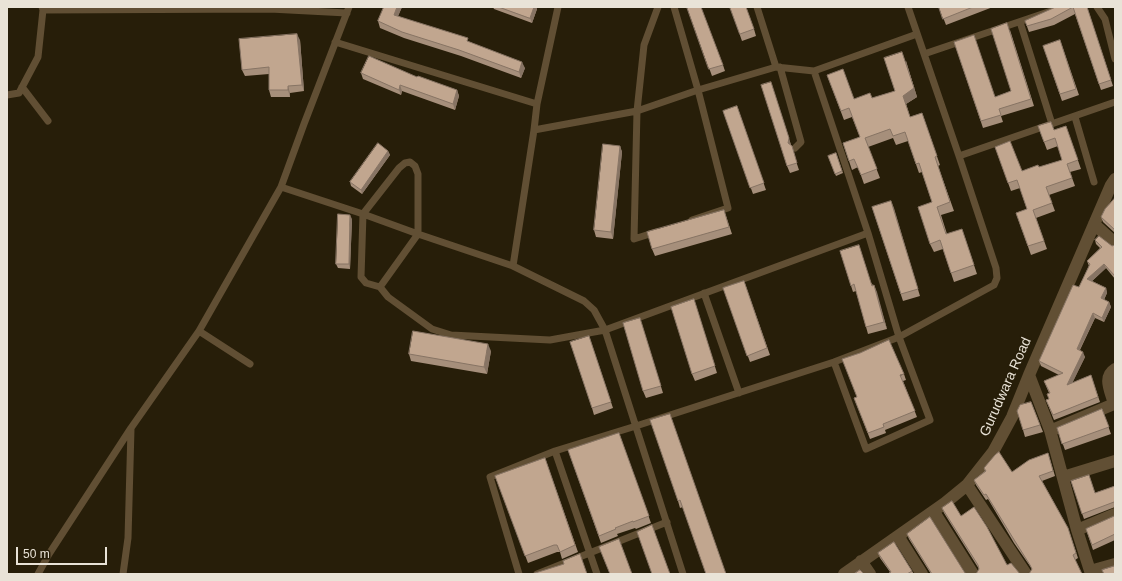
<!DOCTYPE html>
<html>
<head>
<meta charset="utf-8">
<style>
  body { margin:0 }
  #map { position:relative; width:1122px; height:581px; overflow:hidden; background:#271e09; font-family:Arial,sans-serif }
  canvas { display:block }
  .frame { position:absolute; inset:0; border:8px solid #e9e3d7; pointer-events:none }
  .scale { position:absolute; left:16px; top:547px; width:91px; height:18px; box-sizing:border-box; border:2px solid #e9e3d7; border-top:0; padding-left:5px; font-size:12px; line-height:14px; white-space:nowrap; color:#e9e3d7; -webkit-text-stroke:3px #271e09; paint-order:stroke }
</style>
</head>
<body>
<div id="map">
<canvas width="1122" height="581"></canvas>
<div class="frame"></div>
<div class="scale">50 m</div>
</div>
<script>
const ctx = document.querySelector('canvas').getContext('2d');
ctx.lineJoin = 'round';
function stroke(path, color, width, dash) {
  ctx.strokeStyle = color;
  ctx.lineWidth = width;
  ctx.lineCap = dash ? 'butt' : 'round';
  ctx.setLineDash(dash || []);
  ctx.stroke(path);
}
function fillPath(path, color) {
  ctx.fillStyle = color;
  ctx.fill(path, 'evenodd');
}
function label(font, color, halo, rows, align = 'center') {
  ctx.font = font + ' Arial,sans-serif';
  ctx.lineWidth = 4;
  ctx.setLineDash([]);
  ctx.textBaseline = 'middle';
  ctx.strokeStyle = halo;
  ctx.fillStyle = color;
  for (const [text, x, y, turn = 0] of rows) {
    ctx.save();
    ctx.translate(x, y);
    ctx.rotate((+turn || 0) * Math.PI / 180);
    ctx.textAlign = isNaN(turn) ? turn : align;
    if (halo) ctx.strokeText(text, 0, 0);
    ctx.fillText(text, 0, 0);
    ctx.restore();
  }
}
stroke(new Path2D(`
  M674,7L698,90L728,208L692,220
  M757,7L776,67L814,71
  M1097,7L1105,19L1115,59
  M43,10L270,9L347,13
  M1020,22L1052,124
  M335,42L537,104L558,7
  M924,54L1054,10L1060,7
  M780,67L801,142L795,148
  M22,87L48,121
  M7,95L19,93L38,57L43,10L42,7
  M537,104L534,130L513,266L584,301L594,310L605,330L683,574
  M1075,117L1094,182
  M534,130L637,111L698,90L776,67
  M959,156L1115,102
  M281,187L363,214L361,277L366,283L380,287L388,297L432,329L451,335L550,340L605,330L868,233L899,337L930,420L866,449L834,362
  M656,232L634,239L637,111L644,45L658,7
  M868,233L814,71L917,34
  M380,287L418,234L363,214L399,168L405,163L410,162L415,166L418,174V234L513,266
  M704,293L739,393
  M199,331L250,364
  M555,451L597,574
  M38,574L49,554L131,428L199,331L281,187L304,124L349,7
  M123,574L128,538L131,429
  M519,574L490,477L555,451L636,426L834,362L899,337L994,285L997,278L996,268L959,156L908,7
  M537,574L667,522`), '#614f34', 7);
stroke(new Path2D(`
  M1094,224L1115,243
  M1115,369C1102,377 1111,392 1114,404L1115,403
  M1029,375L1050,430L1077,530L1091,574
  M1052,430L1114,404
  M1063,477L1115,461
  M967,485L1026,574
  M934,512L973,574
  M1077,530L1115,514
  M898,536L922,574
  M861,561L870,574
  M1090,571L1115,564
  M844,574L945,503L967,485L993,452L1012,417L1029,375L1111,185L1115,179`), '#614f34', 12);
fillPath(new Path2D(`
  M384,7H402L398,16L470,42L525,68L521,78L461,56L404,38L380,28L378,21Z
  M493,7H536L537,9L532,23L494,9Z
  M687,7L723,65L725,71L712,76Z
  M730,7L754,29L756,36L742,41Z
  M939,7H993L946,25Z
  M1056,7H1087L1113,86L1101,90L1075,14L1054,25L1029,32L1025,21Z
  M1010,30L1034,106L1001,116L1003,122L983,128L954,42L995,97L1011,91Z
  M300,40L304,91L290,93V97H271L269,90V74L245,76L242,70Z
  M1060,40L1079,95L1062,101L1043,46Z
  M906,61L917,97L906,104L910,117L922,113L940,165L938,166L954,211L941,215L947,234L965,238L977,274L954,282L943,249L934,252L930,244L932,202L922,172L919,173L908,141L896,145L893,138L868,147L880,178L864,184L858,167L852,170L843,143L860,137L852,117L844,120L827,75L854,99L872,98L895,91Z
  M361,73L417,77L457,90L459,96L455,110L402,91L401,95L363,79Z
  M773,89L791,145V146L799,170L790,173L787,166Z
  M737,106L766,190L753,194L723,111Z
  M1038,126L1054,130L1066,126L1081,169L1070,172L1075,186L1049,195L1055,211L1036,218L1047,249L1031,255L1016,213L1027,209L1020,188L1011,191L995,147L1022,171L1039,167L1062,160L1058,146L1047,150Z
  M620,146L622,152L613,239L596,237L594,230Z
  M388,151L390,155L362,194L351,186L350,182Z
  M836,153L843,173L836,176L828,156Z
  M1115,198V233L1103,222L1101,217Z
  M891,201L920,296L903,301L872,207Z
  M724,210L732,234L655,256L652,249Z
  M352,219L350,269L338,268L336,264Z
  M1095,240L1112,246L1115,245V279L1106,268L1092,281L1106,288L1107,293L1104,300L1109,302L1111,307L1104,322L1095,318L1080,350L1085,357L1072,383L1091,375L1100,402L1054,420L1046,400L1049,399V393L1044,381L1059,375L1041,366L1039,361L1079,287L1089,266L1087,261L1100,248L1096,244Z
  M840,251L873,285H874L887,329L868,334L856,291L853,292Z
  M744,281L770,355L750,362L723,288Z
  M696,306L717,373L695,381L692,374Z
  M642,325L663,393L646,398L643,391Z
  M589,336L613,408L594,415L592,408Z
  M491,351L487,374L411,361L409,354Z
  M904,374L906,380L903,381L917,417L885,430L886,433L870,439L854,398Z
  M1031,402L1043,432L1025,437L1023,430Z
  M1102,409L1111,434L1065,450L1057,428Z
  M670,414L683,507L680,508L678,501Z
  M619,433L651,523L636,529L635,528L617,534L618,536L601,543L568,450Z
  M1048,453L1055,476L1042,481L1068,528L1078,558L1075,560L1032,569L1014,543L988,499L986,500L976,485L974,480L985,471L984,468L1012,472Z
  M545,458L578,552L562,559L560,552H557L528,563L495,476Z
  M1071,481L1095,493L1115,486V507L1084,519Z
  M942,508L961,516L1007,565L979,569L944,513Z
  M1115,516V540L1093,550L1086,529Z
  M907,534L965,573L967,574H931L909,539Z
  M878,553L912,571L914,574H888L890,572L880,558Z`), '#a68f7b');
fillPath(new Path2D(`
  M397,7H402L396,21L394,15Z
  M534,7H536L537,9L532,23L530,18Z
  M297,34L300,40L304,91L302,85Z
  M906,61L917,97L906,104L913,126L903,96Z
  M522,62L525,68L521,78L519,72Z
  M400,85L402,91L401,95L399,90Z
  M288,86L290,93V97L288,90Z
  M773,89L791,145L790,150L788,143Z
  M457,90L459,96L455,110L453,104Z
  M620,146L622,152L613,239L611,232Z
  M388,151L390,155L362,194L361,190Z
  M891,201L894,208L920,296L918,289Z
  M350,215L352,219L350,269L349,264Z
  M1104,264L1106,268L1089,284L1087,279Z
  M874,285L877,292L887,329L884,322Z
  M1106,288L1107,293L1102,303L1101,298Z
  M1109,302L1111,307L1104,322L1102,318Z
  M1093,313L1095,318L1078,353L1077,349Z
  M488,344L491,351L487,374L484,367Z
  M1083,352L1085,357L1069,390L1067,385Z`), '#877464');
const building = new Path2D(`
  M384,7H397L394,15L468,38L467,41L522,62L519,72L459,50L402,32L378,21Z
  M499,7H534L530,18Z
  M687,7H701L723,65L709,69Z
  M730,7H746L754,29L740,34Z
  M939,7H973L943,19Z
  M1056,7H1087L1111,80L1099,84L1073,7L1051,19L1027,26L1025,21Z
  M1007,23L1031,99L999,109L1001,115L981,121L954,42L974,35L995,97L1011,91L991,29Z
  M297,34L302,85L288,86V90H269V67L242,70L239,39Z
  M1060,40L1076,89L1060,94L1043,46Z
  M902,52L914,88L903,96L910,117L922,113L937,156L935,157L950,202L937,207L946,234L962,229L974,265L951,273L940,240L930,244L918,207L932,202L919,163L916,164L905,132L893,136L890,129L865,138L877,169L861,175L854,159L849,161L843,143L860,137L849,108L841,111L827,75L843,69L854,99L870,93L872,98L895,91L884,58Z
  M369,56L417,77L418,76L457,90L453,104L400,85L399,90L361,73Z
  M771,82L789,138L788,143L792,146L797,163L787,166L761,85Z
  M737,106L764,183L750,188L723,111Z
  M1051,122L1054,130L1066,126L1078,160L1067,164L1072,178L1046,187L1052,203L1033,210L1044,241L1028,246L1016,213L1027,209L1017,180L1008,183L995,147L1010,141L1022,171L1038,165L1039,167L1062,160L1055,138L1044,142L1038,126Z
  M378,143L388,151L361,190L350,182Z
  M603,144L620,146L611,232L594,230Z
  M836,153L842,171L835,174L828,156Z
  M1115,198V230L1101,217L1105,209Z
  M891,201L918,289L901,294L872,207Z
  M724,210L729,227L652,249L647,232Z
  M338,214L350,215L349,264H336Z
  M1099,236L1112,246L1115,245V276L1104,264L1087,279L1106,288L1101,298L1109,302L1102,318L1093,313L1077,349L1083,352L1067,385L1091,375L1098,397L1053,415L1046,400L1049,399L1047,394L1050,393L1044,381L1063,373L1039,361L1073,285L1079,287L1090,264L1087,261L1102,247L1095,240Z
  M859,245L872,286L874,285L884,322L866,327L854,284L851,286L840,251Z
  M744,281L767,348L747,356L723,288Z
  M694,299L715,366L692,374L671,307Z
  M640,318L661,386L643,391L623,323Z
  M413,331L488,344L484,367L409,354Z
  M589,336L611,402L592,408L570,342Z
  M889,340L904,374L900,375L915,411L883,424L884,427L868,433L854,398L857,397L842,359L860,353Z
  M1031,402L1040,425L1023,430L1017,411L1020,405Z
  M1102,409L1109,427L1062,444L1057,428Z
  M670,414L726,574H706L680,500L678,501L650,420Z
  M619,433L649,516L633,522V521L615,528L616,529L599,536L568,450Z
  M999,452L1012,472L1029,460L1048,453L1053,471L1039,476L1068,528L1076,553L1073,555L1082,574H1029L1032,569L1030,565L1013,538L986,494L984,495L974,480L986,471L984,468L995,455Z
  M545,458L575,545L560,552L557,545H554L525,556L495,476Z
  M1089,475L1095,493L1115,486V502H1114L1082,514L1071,481Z
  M952,501L961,516L974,507L987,527L1007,565L1011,563L1020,574H976L979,569L978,565L942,508Z
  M1115,516V534L1092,545L1086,529Z
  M930,517L965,573L967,574H932L907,534Z
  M652,525L670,574H652L637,532Z
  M619,539L632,574H610L599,547Z
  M894,542L912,571L907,574H888L891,572L878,553Z
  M580,554L587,574H532L564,564L563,561Z
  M1115,566V574H1104L1102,570Z
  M860,570L864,574H854Z`);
fillPath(building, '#c1a68f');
stroke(building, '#877464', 1);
label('14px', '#e9e3d7', '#271e09', [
  ["Gurudwara Road",1006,387,-66]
]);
</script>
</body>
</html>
